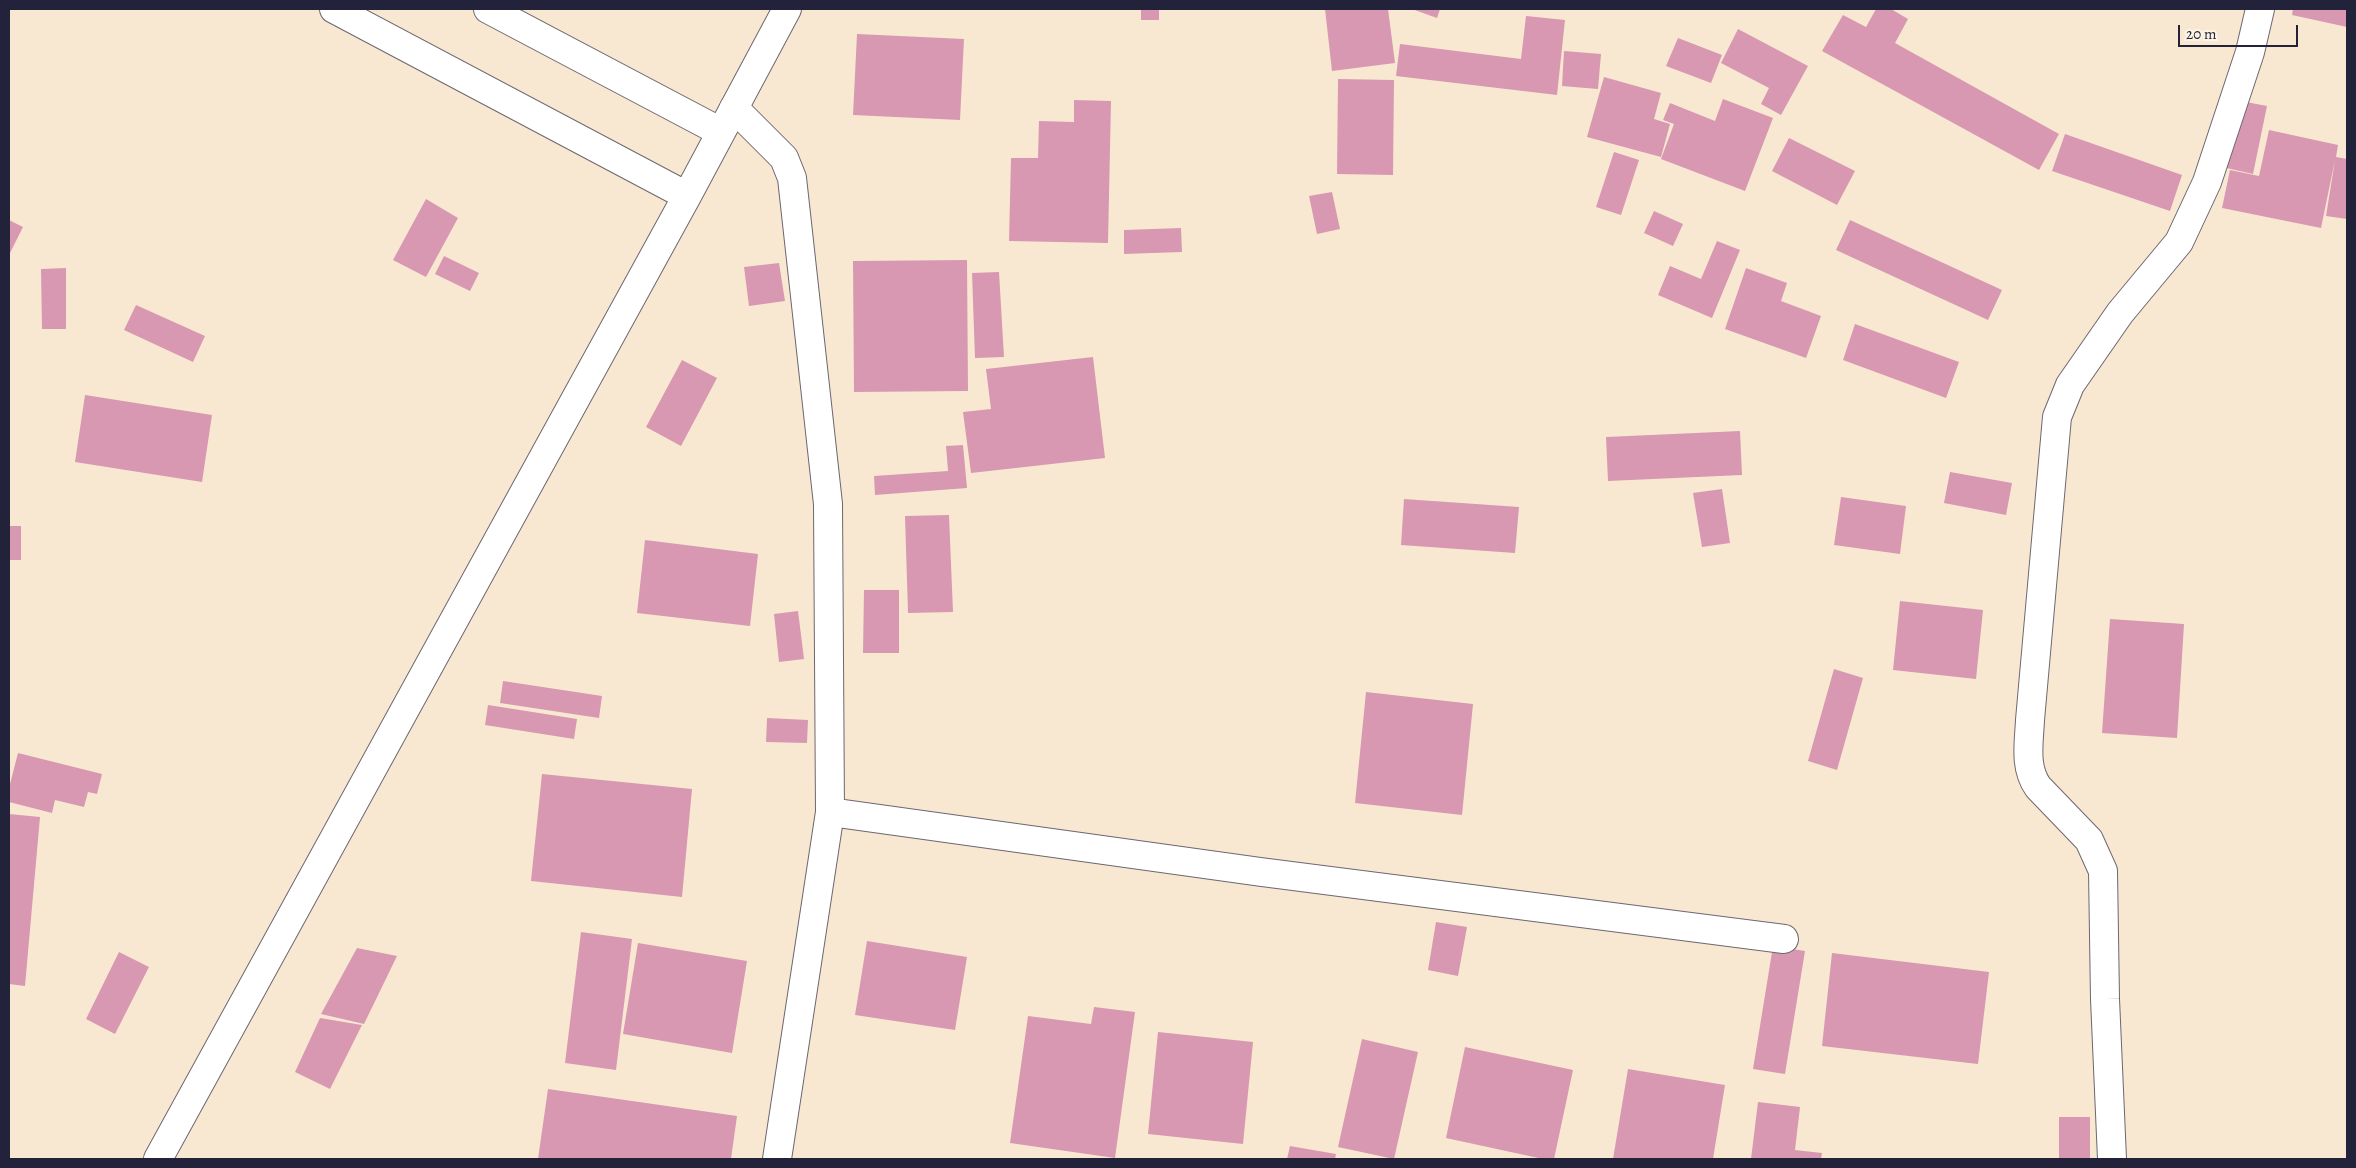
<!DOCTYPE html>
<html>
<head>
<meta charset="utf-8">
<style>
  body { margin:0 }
  #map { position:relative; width:2356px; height:1168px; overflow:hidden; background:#f8e8d2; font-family:Alegreya,serif }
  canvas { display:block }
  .frame { position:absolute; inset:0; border:10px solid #22223b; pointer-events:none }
  .scale { position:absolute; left:2178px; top:25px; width:120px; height:22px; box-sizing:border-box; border:2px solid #22223b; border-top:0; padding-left:6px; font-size:15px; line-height:18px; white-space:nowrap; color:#22223b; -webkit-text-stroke:4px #fcf5e5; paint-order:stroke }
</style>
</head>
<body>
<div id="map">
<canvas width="2356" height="1168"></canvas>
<div class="frame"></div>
<div class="scale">20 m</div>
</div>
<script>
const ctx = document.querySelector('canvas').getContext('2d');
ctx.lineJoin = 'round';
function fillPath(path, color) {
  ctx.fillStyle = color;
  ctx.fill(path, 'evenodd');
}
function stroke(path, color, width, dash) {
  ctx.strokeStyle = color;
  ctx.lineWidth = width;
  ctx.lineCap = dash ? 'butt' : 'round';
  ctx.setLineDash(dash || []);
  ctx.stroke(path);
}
fillPath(new Path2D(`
  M1141,9H1159V20H1141Z
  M1325,9H1388L1395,63L1332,71Z
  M1412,9H1440L1437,18Z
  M1876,9H1891L1908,19L1895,43L2059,134L2039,170L1822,51L1843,15L1866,27Z
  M2293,9H2347V27L2292,15Z
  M1526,16L1565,20L1557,95L1396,76L1400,44L1521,59Z
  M1738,29L1808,66L1781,115L1761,104L1769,88L1721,63Z
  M857,34L964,39L960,120L853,115Z
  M1678,38L1722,55L1711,83L1666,66Z
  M1564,51L1601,54L1598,89L1562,86Z
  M1604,77L1661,93L1654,119L1670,124L1661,157L1587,137Z
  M1338,79L1394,80L1393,175L1337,174Z
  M1723,99L1773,118L1745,191L1661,159L1674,124L1663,120L1670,103L1715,121Z
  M1074,100L1111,101L1108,243L1009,241L1011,158H1038L1039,121L1074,122Z
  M2246,102L2267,106L2253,174L2222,167Z
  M2269,130L2338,145L2336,157L2347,159V219L2326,216L2335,160L2321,228L2222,208L2230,170L2259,176Z
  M2065,134L2182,175L2170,211L2052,171Z
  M1789,138L1855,171L1837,205L1772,171Z
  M1614,152L1639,160L1621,215L1596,207Z
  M1332,192L1340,229L1317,234L1309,196Z
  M426,199L458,218L426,277L393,260Z
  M1654,211L1683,224L1673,246L1644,233Z
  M9,220L23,227L9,255Z
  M1850,220L2002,290L1988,320L1836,250Z
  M1181,228L1182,252L1124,254V230Z
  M1717,241L1740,250L1712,318L1658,295L1670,266L1701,279Z
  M444,256L479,273L470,291L435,274Z
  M967,260L968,391L854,392L853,261Z
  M779,263L785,301L749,306L744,267Z
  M66,268V329H42L41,269Z
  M1746,268L1787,283L1781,301L1821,316L1806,358L1725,329Z
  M999,272L1004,357L975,358L972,273Z
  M136,305L205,336L193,362L124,330Z
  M1855,324L1959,362L1946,398L1843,360Z
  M1093,357L1105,458L971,473L963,412L991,409L986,369Z
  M682,360L717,378L681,446L646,427Z
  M85,395L212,415L202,482L75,462Z
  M1740,431L1742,475L1608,481L1606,437Z
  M963,445L967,488L875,495L874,476L948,471L946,446Z
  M1950,472L2012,483L2006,515L1944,503Z
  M1722,489L1730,543L1702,547L1693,493Z
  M1841,497L1906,506L1900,554L1834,545Z
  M1404,499L1519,507L1515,553L1401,545Z
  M949,515L953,612L908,613L905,516Z
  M9,526H21V560H9Z
  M645,540L758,554L750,626L637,613Z
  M864,590H899V653H863Z
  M1900,601L1983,610L1976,679L1893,670Z
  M798,611L804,659L779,662L774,614Z
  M2110,619L2184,624L2177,738L2102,733Z
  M1834,669L1863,678L1837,770L1808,761Z
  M503,681L602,696L599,718L500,703Z
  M1366,692L1473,704L1462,815L1355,803Z
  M488,705L577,719L574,739L485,725Z
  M767,718L808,720L807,743L766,742Z
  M18,753L102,774L97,794L88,792L84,807L55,800L52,813L9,802V788Z
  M542,774L692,789L682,897L531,881Z
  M9,814L40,817L25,986L9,984Z
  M1436,922L1467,927L1458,976L1428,970Z
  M581,932L632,939L616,1070L565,1063Z
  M867,941L967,957L955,1030L855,1015Z
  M638,943L747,961L732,1053L623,1034Z
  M1773,946L1805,951L1785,1074L1753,1069Z
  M357,948L397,956L364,1024L321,1014Z
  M119,952L149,967L115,1034L86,1019Z
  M1832,953L1989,972L1978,1064L1822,1046Z
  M1094,1007L1135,1012L1115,1158L1010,1143L1028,1016L1091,1024Z
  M320,1018L362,1025L330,1089L295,1072Z
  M1158,1032L1253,1042L1243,1144L1148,1134Z
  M1362,1039L1418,1052L1394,1159L1338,1147Z
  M1465,1047L1573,1070L1554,1159H1543L1446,1138Z
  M1628,1069L1725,1085L1713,1159H1613Z
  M548,1089L737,1116L731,1159H538Z
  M1758,1102L1800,1107L1795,1150L1822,1153L1821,1159H1751Z
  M2059,1117H2090V1159H2059Z
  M1290,1146L1336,1154L1335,1159H1287Z`), '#d898b1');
const street = new Path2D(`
  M734,108L784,158L792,178L828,504L830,812L777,1159
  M830,812L1261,872L1784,939
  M2112,1159L2105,999L2103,871L2089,840L2038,787C2024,767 2029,743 2030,720L2057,417L2070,385L2120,313L2179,242L2207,182L2250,52L2260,9`);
const secondary = new Path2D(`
  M334,9L687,196
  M488,9L721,132
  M158,1159L687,196L787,9`);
stroke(street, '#6d6770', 30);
stroke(secondary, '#6d6770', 30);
stroke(street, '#fff', 28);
stroke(secondary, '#fff', 28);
</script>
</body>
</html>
